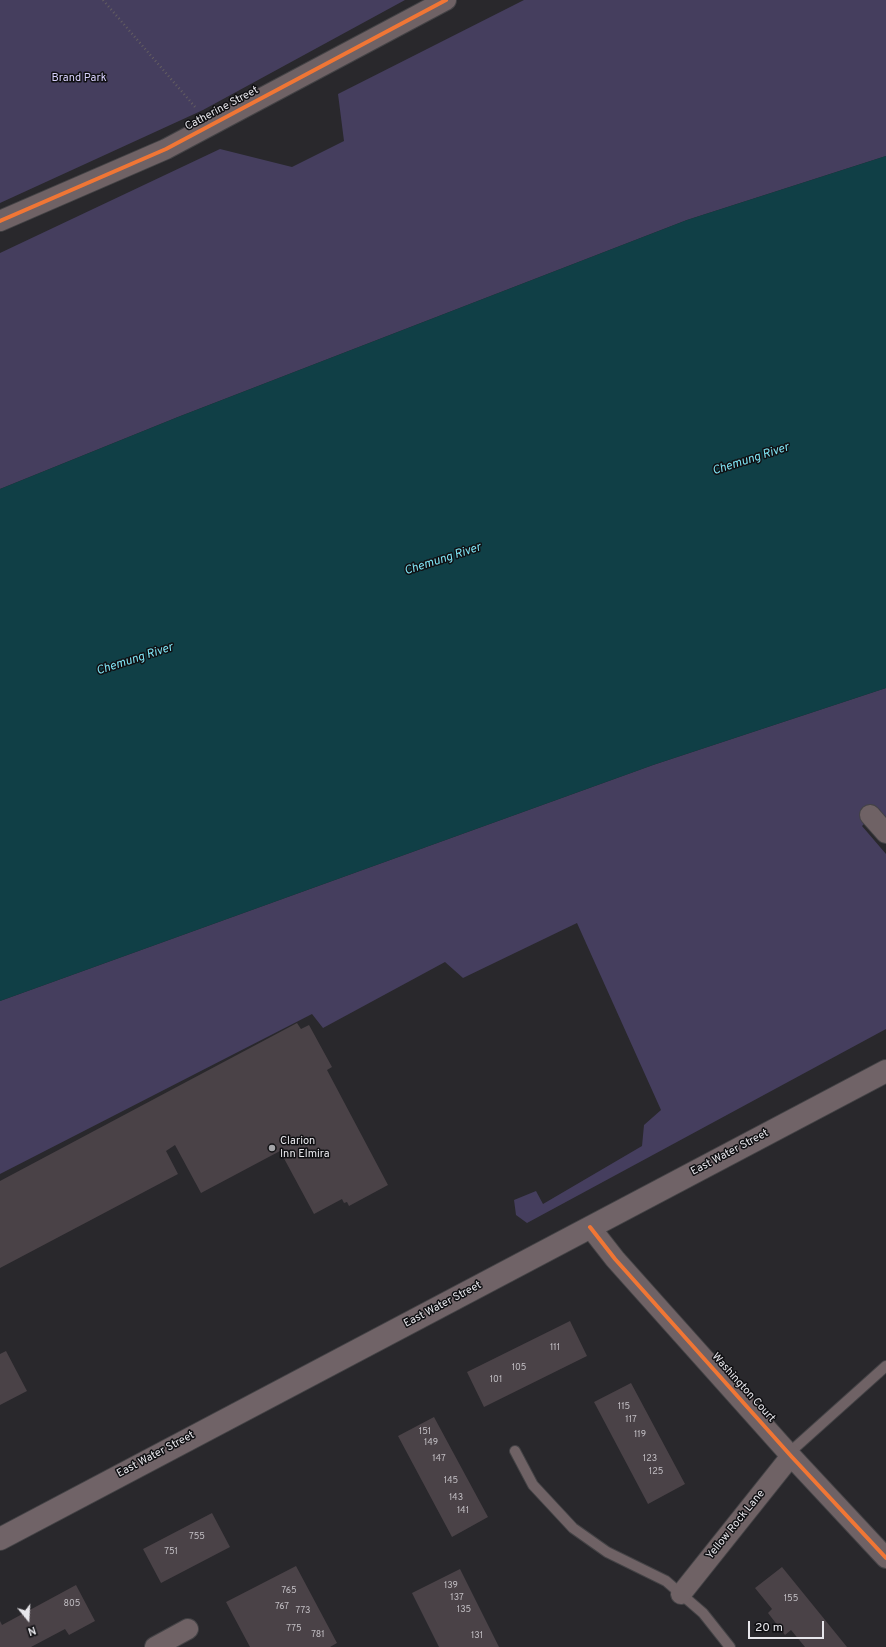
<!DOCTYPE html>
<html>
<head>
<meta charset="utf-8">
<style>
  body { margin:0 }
  #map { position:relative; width:886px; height:1647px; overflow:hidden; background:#29282c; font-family:Overpass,sans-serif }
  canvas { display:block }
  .north { position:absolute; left:8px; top:1599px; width:40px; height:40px; -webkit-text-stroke:3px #101013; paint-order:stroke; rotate:162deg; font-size:11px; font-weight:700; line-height:16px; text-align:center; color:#e7e6eb }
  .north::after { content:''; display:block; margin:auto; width:14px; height:18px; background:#e7e6eb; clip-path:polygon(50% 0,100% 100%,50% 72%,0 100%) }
  .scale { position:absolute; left:748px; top:1621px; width:76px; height:18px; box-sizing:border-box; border:2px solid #e7e6eb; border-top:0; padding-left:5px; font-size:12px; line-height:14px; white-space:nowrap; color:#e7e6eb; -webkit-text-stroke:3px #101013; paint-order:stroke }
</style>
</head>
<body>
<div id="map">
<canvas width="886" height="1647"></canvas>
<div class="north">N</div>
<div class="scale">20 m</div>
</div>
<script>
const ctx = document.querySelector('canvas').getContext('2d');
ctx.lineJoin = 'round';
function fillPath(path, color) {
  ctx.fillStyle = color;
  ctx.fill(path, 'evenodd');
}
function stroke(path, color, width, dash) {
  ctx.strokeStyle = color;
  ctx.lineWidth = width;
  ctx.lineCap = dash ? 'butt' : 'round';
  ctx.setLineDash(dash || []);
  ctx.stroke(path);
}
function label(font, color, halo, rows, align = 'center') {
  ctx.font = font + ' Overpass,sans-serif';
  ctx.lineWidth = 3;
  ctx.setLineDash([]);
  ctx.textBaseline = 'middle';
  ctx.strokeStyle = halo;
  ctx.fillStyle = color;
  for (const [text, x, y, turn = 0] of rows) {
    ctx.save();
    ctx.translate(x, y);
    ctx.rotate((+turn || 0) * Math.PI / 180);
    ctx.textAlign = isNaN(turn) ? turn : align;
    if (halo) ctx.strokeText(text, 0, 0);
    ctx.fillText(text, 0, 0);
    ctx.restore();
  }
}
fillPath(new Path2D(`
  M0,0H405L203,110L0,203Z
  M524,0H886V156L687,220L178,417L0,489V253L220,149L292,167L344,141L338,94Z
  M886,688V818L879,809L862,826L886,854V1029L527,1223L516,1215L514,1200L536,1191L543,1204L642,1146L644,1125L661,1110L577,923L463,978L445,962L323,1028L312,1014L0,1174V1001L653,765Z`), '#453e5e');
fillPath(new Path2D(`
  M886,156V688L653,765L0,1001V489L178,417L687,220Z`), '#103f46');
fillPath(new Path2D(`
  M297,1023L301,1029L309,1025L332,1067L327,1070L388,1185L349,1206L347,1202L344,1203L342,1199L314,1214L280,1151L201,1193L175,1145L166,1151L178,1174L0,1268V1181Z
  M570,1321L587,1356L484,1407L467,1372Z
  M6,1351L27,1391L0,1405V1354Z
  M631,1383L685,1484L648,1504L594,1402Z
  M434,1417L488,1517L452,1537L398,1436Z
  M212,1513L230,1547L161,1583L143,1549Z
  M296,1566L337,1643L330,1647H250L226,1602Z
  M782,1567L847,1647H805L791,1630L785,1635L768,1613L772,1609L755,1588Z
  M460,1569L499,1647H439L412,1593Z
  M76,1585L95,1621L69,1635L65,1629L31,1647H0V1621L2,1625Z`), '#4a4247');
const lane = new Path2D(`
  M515,1451L533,1485L573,1528L607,1552L666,1581L703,1613L730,1647
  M789,1453L886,1366`);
const street = new Path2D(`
  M0,221L166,149L446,0
  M870,815L886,833
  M590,1227L615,1259L791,1456L886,1558
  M681,1594L791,1456
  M155,1647L188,1629`);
const primary = new Path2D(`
  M0,1539L886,1071`);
stroke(lane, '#444346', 12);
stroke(street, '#444346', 22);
stroke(primary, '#444346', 24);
stroke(new Path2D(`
  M103,0L196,108`), '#645e61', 2.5, [1, 3]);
stroke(lane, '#6f6265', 10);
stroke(street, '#6f6265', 20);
stroke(primary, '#706367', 22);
stroke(new Path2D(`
  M0,221L166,149L446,0
  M590,1227L615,1259L791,1456L886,1558`), '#f07635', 4);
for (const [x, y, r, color] of [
  [272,1148,4,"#a4a4a8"]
]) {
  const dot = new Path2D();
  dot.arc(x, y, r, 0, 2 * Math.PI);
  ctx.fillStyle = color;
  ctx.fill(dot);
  stroke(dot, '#101013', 1.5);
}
label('9px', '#c0bdc2', null, [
  ["111",555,1348],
  ["105",519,1368],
  ["101",496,1380],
  ["115",624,1407],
  ["117",631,1420],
  ["151",425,1432],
  ["119",640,1435],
  ["149",431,1443],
  ["147",439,1459],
  ["123",650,1459],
  ["125",656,1472],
  ["145",451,1481],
  ["143",456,1498],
  ["141",463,1511],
  ["755",197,1537],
  ["751",171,1552],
  ["139",451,1586],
  ["765",289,1591],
  ["137",457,1598],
  ["155",791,1599],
  ["805",72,1604],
  ["767",282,1607],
  ["135",464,1610],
  ["773",303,1611],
  ["775",294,1629],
  ["781",318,1635],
  ["131",477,1636]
]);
label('11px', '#d8d1fc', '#101013', [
  ["Brand Park",79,79]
]);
label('11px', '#e7e6eb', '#101013', [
  ["Catherine Street",222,109,-28],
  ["East Water Street",730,1153,-28],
  ["East Water Street",443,1305,-28],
  ["Washington Court",743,1388,48],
  ["East Water Street",156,1455,-28],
  ["Yellow Rock Lane",736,1525,-51]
]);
label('11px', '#e7e6eb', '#101013', [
  ["Clarion",280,1142],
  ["Inn Elmira",280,1155]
], 'left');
label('italic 12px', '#81e6f6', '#101013', [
  ["Chemung River",751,460,-18],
  ["Chemung River",443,560,-18],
  ["Chemung River",135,660,-18]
]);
</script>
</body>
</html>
